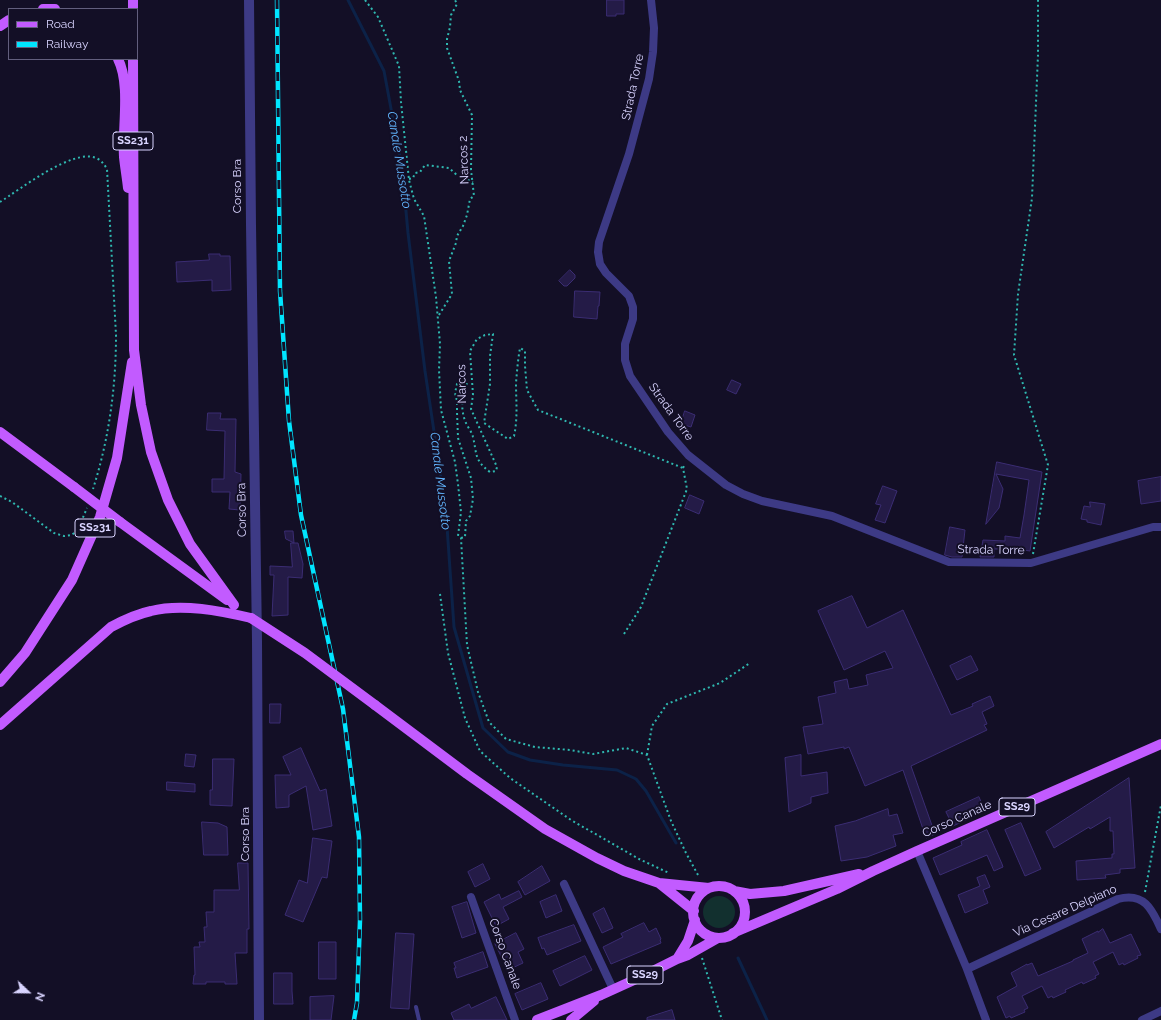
<!DOCTYPE html>
<html>
<head>
<meta charset="utf-8">
<style>
  body { margin:0 }
  #map { position:relative; width:1161px; height:1020px; overflow:hidden; background:#130f26; font-family:Raleway,sans-serif }
  canvas { display:block }
  .legend { position:absolute; left:8px; top:8px; width:130px; height:52px; box-sizing:border-box; background:#130f26; border:1px solid #625e7d; margin:0; padding:5px 7px; list-style:none; font-size:12px; color:#d9d4ff }
  .legend li { display:flex; align-items:center; gap:8px; height:20px }
  .legend b { width:20px; border:1px solid #625e7d }
  .north { position:absolute; left:8px; top:972px; width:40px; height:40px; -webkit-text-stroke:3px #130f26; paint-order:stroke; rotate:112deg; font-size:11px; font-weight:700; line-height:16px; text-align:center; color:#d9d4ff }
  .north::after { content:''; display:block; margin:auto; width:14px; height:18px; background:#d9d4ff; clip-path:polygon(50% 0,100% 100%,50% 72%,0 100%) }
</style>
</head>
<body>
<div id="map">
<canvas width="1161" height="1020"></canvas>
<ul class="legend">
<li><b style="height:5px;background:#c25bff"></b>Road</li>
<li><b style="height:5px;background:#00e5ff"></b>Railway</li>
</ul>
<div class="north">N</div>
</div>
<script>
const ctx = document.querySelector('canvas').getContext('2d');
ctx.lineJoin = 'round';
function fillPath(path, color) {
  ctx.fillStyle = color;
  ctx.fill(path, 'evenodd');
}
function stroke(path, color, width, dash) {
  ctx.strokeStyle = color;
  ctx.lineWidth = width;
  ctx.lineCap = dash ? 'butt' : 'round';
  ctx.setLineDash(dash || []);
  ctx.stroke(path);
}
function label(font, color, halo, rows, align = 'center') {
  ctx.font = font + ' Raleway,sans-serif';
  ctx.lineWidth = 4;
  ctx.setLineDash([]);
  ctx.textBaseline = 'middle';
  ctx.strokeStyle = halo;
  ctx.fillStyle = color;
  for (const [text, x, y, turn = 0] of rows) {
    ctx.save();
    ctx.translate(x, y);
    ctx.rotate((+turn || 0) * Math.PI / 180);
    ctx.textAlign = isNaN(turn) ? turn : align;
    if (halo) ctx.strokeText(text, 0, 0);
    ctx.fillText(text, 0, 0);
    ctx.restore();
  }
}
fillPath(new Path2D(`
  M703 912a16 16 0 1 1 32 0a16 16 0 1 1-32 0Z`), '#12302f');
stroke(new Path2D(`
  M348,0L384,71L402,168L408,233L425,371L446,512L454,627L483,728L508,752L530,760L563,765L617,770L636,779L646,791L676,843
  M738,958L767,1020`), '#0c2248', 3);
const building = new Path2D(`
  M607,0H624V14H616V16H607Z
  M209,254H220V256H230L231,290L212,291V280L177,282L176,262L209,260Z
  M570,270L575,275V278L567,286H564L559,281Z
  M575,291L600,292L599,306H598L597,319L574,317Z
  M732,380L741,384L736,394L727,390Z
  M685,411L695,415L691,427L681,424Z
  M208,413H221L220,419H236L235,472L241,474L240,510L229,509L230,492H212V479H224L225,431L207,430Z
  M997,462L1042,472L1030,551L1016,549H994V557H980L983,540L1005,541V536L1020,538L1024,515L1029,480L996,474L1003,489L999,508L986,524Z
  M1161,477V501L1141,504L1138,481Z
  M883,486L897,491L885,523L875,520L881,505L876,504Z
  M690,495L704,501L699,514L685,508Z
  M1090,502L1105,504L1101,525L1087,522V520L1081,519L1084,506L1090,507Z
  M950,527L965,530L962,557H952L945,555Z
  M285,531H293L294,543L286,539Z
  M291,543H298L303,564L302,578L288,577V615L272,616L274,575H270V566L292,567Z
  M852,596L867,628L903,610L951,715L973,706L972,704L990,696L994,706L982,712L987,724L984,725L987,730L911,766L935,834L926,838L903,770L865,786L849,747L844,749V747L808,754L803,727L823,724L818,697L836,693L834,682L847,679L849,689L868,685L866,675L893,668L885,651L844,670L818,611Z
  M971,656L978,670L957,680L950,666Z
  M270,704H281L280,723H270Z
  M301,748L320,791L326,789L332,826L313,830L306,786L289,795V807L276,808L275,775H291L283,757Z
  M186,754L196,755L194,767L185,766Z
  M801,755V776L827,772L828,793L811,797V803L789,812L785,758Z
  M213,759H234L232,806L210,805V790H212Z
  M1129,778L1135,868L1120,869V873L1105,875L1106,878L1077,880L1076,861L1112,858V854H1114L1113,831H1110V817L1090,829L1089,827L1054,848L1046,832Z
  M167,782L195,784V792L167,790Z
  M979,797L985,811L953,826L946,812Z
  M888,809L889,816L897,814L903,833L893,835L896,846L867,857L841,861L835,826L855,821Z
  M202,822L218,823L227,827L228,855H204Z
  M1021,823L1041,869L1025,876L1005,830Z
  M987,830L1002,864L1003,867L994,871L987,855L940,875L933,858L962,845L961,842Z
  M313,838L332,841L327,878L322,877L303,922L285,915L299,880L307,883Z
  M238,863H248L249,929H247V953H235L237,984H225V982H206V984H193L194,975H195L194,947H200L199,942H205L204,927H207L206,912H214V890H239Z
  M483,864L490,879L475,887L468,872Z
  M542,866L550,881L525,895L518,882Z
  M985,875L990,887L983,890L988,903L965,913L958,895L980,886L977,878Z
  M519,891L522,897L503,907L509,919L496,926L484,902L499,894L501,899Z
  M556,895L562,911L546,918L540,902Z
  M467,902L476,933L462,938L452,907Z
  M604,908L613,928L602,933L593,914Z
  M644,923L649,932L656,928L661,939L660,940L661,943L611,964L603,947L623,937L621,934Z
  M574,925L581,941L547,955L544,948L542,949L538,938Z
  M1103,929L1110,943L1131,934L1141,955L1137,956L1138,958L1124,965L1123,963L1119,965L1113,952L1093,962L1099,974L1095,976L1096,978L1083,984L1082,982L1065,990L1066,992L1053,998L1052,996L1048,998L1042,986L1022,996L1028,1008L1024,1010L1025,1012L1011,1018L1010,1016L1006,1018L997,997L1017,986L1011,973L1027,964V965L1032,963L1038,976L1073,961V960L1088,953L1082,939L1098,931V932Z
  M396,933L414,934L409,1009L391,1008Z
  M516,933L524,949L518,952L523,963L508,970L495,944Z
  M319,942H336V979H319Z
  M483,952L488,967L457,978L454,968H456L454,963Z
  M585,956L592,970L560,986L553,971Z
  M274,973H292V991L293,1004H274Z
  M541,983L548,999L522,1010L515,994Z
  M334,996L331,1020H310V997Z
  M496,997L507,1020H454L451,1013L469,1004L471,1008Z
  M672,1010L675,1020H647V1018Z`);
fillPath(building, '#241b47');
stroke(building, '#3b2d73', 1);
stroke(new Path2D(`
  M365,0L378,17L399,66L401,102L409,180L414,199L424,216L436,297L440,344L439,370L441,410L455,462L458,484L461,512L458,536L461,538L467,645L478,692L489,722L506,739L535,747L570,750L593,754L626,748L647,755L671,821L686,853L698,875
  M409,179L413,178L415,173L420,172L425,165L449,168L458,176L473,182
  M0,202C19,190 73,148 96,158C101,160 104,164 107,169L116,335C116,387 109,439 93,489
  M439,315L452,294L449,261L456,243L457,236L463,226L467,215L470,199L474,196L471,170L472,115L460,90L459,81L447,48V39L450,27L451,15L457,4L455,0
  M0,496L12,502L54,533L64,536L72,535L78,529L87,508
  M461,538L465,537L466,521L470,516L473,499L471,478L458,438L457,412V401L455,393L457,384L462,379L467,383C462,397 460,409 466,423C468,428 472,432 473,437C477,454 474,460 490,472L496,471L497,467L471,409L473,395L470,351L477,339L485,335L493,334L490,356V384L484,423L508,439L514,436C518,418 516,401 516,383C517,371 518,359 520,348L525,351V366L527,390L538,410L683,468
  M1033,554L1048,465L1014,355L1018,294L1032,198L1038,55V0
  M440,594L448,653L465,718L480,751L510,778L571,820L639,859L669,873
  M624,634L641,607L687,489L683,468L685,464
  M647,755L652,726L667,704L720,683L750,663
  M1145,892L1161,805
  M702,958L722,1020`), '#2fb8b0', 2, [2, 3]);
stroke(new Path2D(`
  M416,1007L419,1020`), '#3d3a85', 4);
stroke(new Path2D(`
  M651,0L654,28L653,52L649,79L629,154L599,242L598,252L600,264L606,273L629,296L633,307V319L625,344V360L630,376L668,432L688,455L726,485L743,494L762,501L832,516L949,562L1031,563L1153,527H1161
  M917,851L967,969L986,1020
  M564,884L613,989
  M471,897L515,1020
  M967,969L1118,899C1144,892 1152,909 1161,929
  M1142,1020L1161,1011`), '#3d3a85', 8);
stroke(new Path2D(`
  M249,0L251,225L257,641L259,1020`), '#3d3a85', 10);
stroke(new Path2D(`
  M133,0V9
  M43,9H55
  M0,26L9,20
  M118,59C131,85 122,128 124,157C125,167 127,178 128,188
  M133,59L134,350L141,405L151,452L168,500L190,544L234,605
  M0,432L74,487
  M120,522L227,600
  M0,682L25,653L72,580L100,517L117,458L132,362
  M375,705L467,774L545,829L597,858L624,871L659,883L709,888
  M0,725L111,627C124,620 137,614 151,611C182,603 221,611 251,618
  M659,883L694,911
  M693 912a26 26 0 1 1 52 0a26 26 0 1 1-52 0Z
  M734,891L750,894L784,891L859,874
  M733,933L837,889L873,871L917,851L1161,744
  M677,959L688,941L695,920
  M537,1020L601,995L645,975L677,959L688,955L718,938
  M571,1020L594,1001`), '#c25bff', 10);
const rail = new Path2D(`
  M277,0L280,291L289,421L301,515L343,709L359,837L360,920L357,1003L354,1020`);
stroke(rail, '#00e5ff', 4.5);
stroke(rail, '#130f26', 3, [9]);
stroke(new Path2D(`
  M74,487L120,522
  M251,618L305,653L375,705`), '#c25bff', 10);
for (const [x, y, w] of [
  [133,141,40],
  [95,528,40],
  [1017,807,36],
  [645,975,36]
]) {
  const box = new Path2D();
  box.roundRect(x - w / 2, y - 9, w, 18, 3);
  ctx.fillStyle = '#130f26';
  ctx.fill(box);
  stroke(box, '#d9d4ff', 1);
}
label('bold 11px', '#d9d4ff', null, [
  ["SS231",133,141],
  ["SS231",95,528],
  ["SS29",1017,807],
  ["SS29",645,975]
]);
label('12px', '#d9d4ff', '#130f26', [
  ["Strada Torre",633,87,-78],
  ["Narcos 2",464,160,-92],
  ["Corso Bra",237,186,-90],
  ["Narcos",462,384,-91],
  ["Strada Torre",671,412,54],
  ["Corso Bra",242,510,-91],
  ["Strada Torre",991,550,1],
  ["Corso Canale",957,819,-24],
  ["Corso Bra",245,834,-90],
  ["Via Cesare Delpiano",1065,911,-24],
  ["Corso Canale",505,954,70]
]);
label('italic 13px', '#62b6ff', '#130f26', [
  ["Canale Mussotto",399,160,81],
  ["Canale Mussotto",440,481,83]
]);
</script>
</body>
</html>
